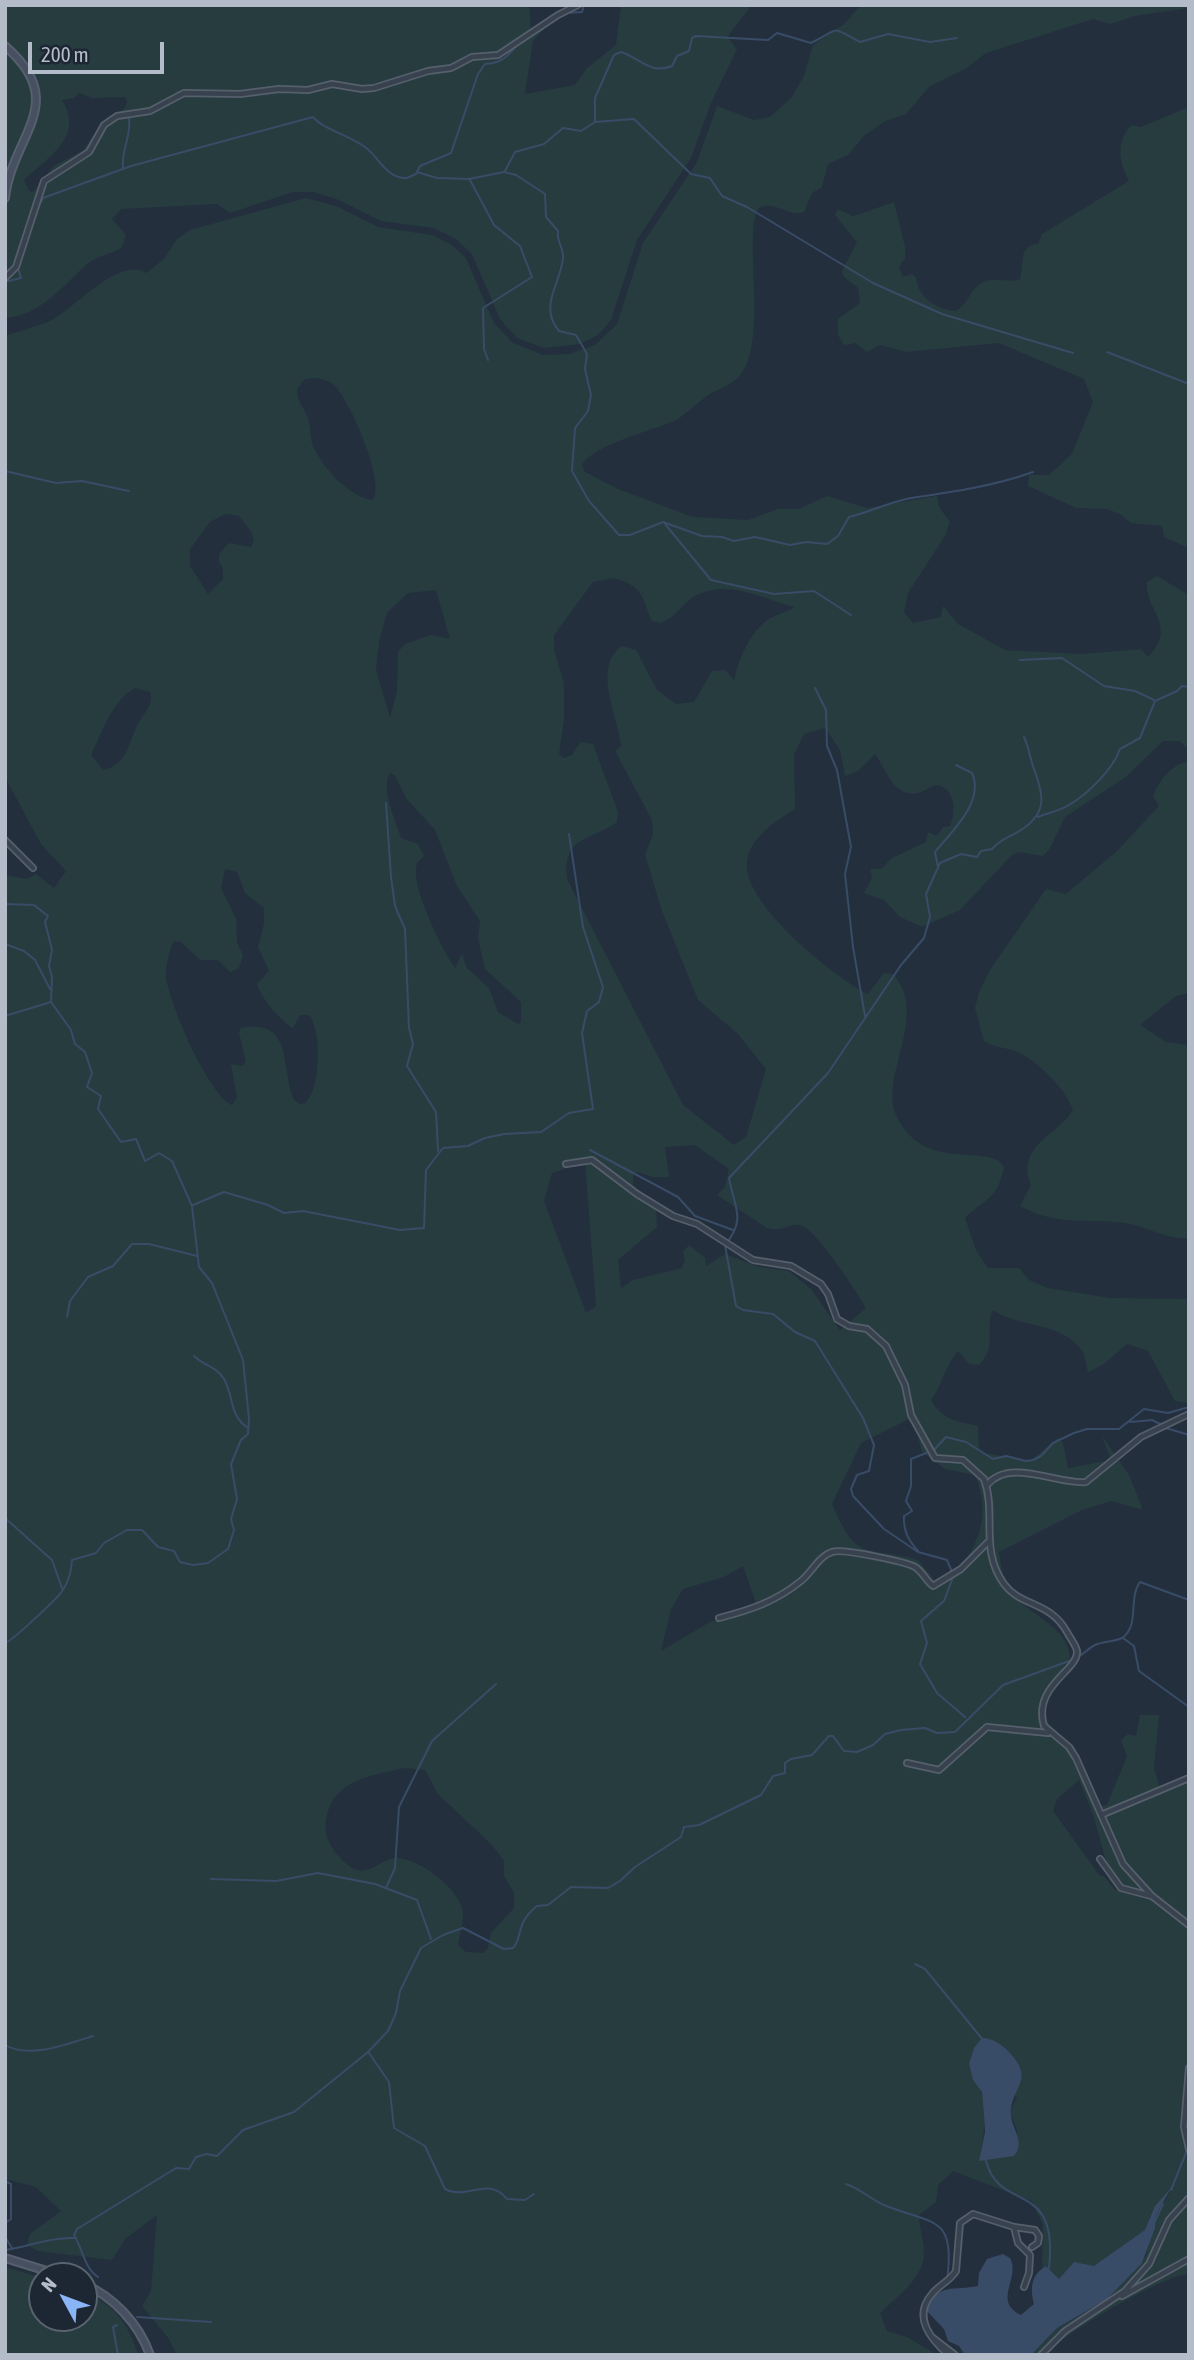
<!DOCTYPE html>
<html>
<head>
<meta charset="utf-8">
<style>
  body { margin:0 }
  #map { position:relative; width:1194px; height:2360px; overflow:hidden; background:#242f3e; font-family:"Asap Condensed",sans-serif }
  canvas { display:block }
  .frame { position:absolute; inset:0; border:7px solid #b4bcc9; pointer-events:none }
  .north { position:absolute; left:28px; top:2262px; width:70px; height:70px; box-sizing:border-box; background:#1d2633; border:2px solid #59626f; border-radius:50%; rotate:311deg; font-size:19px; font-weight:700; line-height:28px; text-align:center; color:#b4bcc9 }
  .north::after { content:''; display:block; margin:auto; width:24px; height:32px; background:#8ab4f8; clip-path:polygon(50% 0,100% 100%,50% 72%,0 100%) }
  .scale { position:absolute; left:28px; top:42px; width:136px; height:32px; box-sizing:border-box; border:4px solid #b4bcc9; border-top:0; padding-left:9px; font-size:21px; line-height:24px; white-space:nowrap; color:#b4bcc9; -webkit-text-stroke:5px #1d2633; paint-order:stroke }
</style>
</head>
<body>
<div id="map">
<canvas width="1194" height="2360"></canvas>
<div class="frame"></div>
<div class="north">N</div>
<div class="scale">200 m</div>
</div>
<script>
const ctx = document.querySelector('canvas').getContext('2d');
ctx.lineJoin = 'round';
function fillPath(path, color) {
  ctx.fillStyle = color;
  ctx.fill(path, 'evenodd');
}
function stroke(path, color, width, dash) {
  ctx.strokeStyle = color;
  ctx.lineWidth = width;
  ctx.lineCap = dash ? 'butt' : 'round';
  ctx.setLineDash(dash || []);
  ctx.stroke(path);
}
fillPath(new Path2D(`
  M5,5H529L531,30L551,21L533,41L525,94L575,85L587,68L616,45L621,5H752L730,33L728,38L737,49L711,103L691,158L637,240L611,320L598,335L580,344L544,348L517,338L500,319L472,254L456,239L434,228L381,221L339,200L314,192H293L230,213L217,204L121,209L112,219L126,235L122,247C111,255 98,255 87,264C64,285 40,316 5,318ZM79,93L92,98L125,97L127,102L125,108L104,121L82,151L54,166L33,192L29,191L24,180C48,157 85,137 62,100L74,98Z
  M861,5H1189V8L1135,16L1110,24L1093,19L986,53L965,69L930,86L906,114L885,121L865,135L848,155L828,164L822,187L812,193L804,212C789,218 778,201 760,207C741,227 769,338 741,374C734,384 720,388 710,394C697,402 688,413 676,420C655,430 589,446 582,466L585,472L618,489L693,517L748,520L778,509H799L827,496L867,508L937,496L939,507L950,522L945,536L908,593L904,612L913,623L941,617L943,606L958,624L1005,650L1081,654L1141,649L1148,657C1179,626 1144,609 1147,582L1157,576L1189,595V751L1180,741H1163L1127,776L1065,817L1049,850L1043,856L1018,852L1012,855L960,910L922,927L900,917L884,900L864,893L872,878L870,869H881L892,858L926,842L928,832L937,836L943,827L950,826C956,811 956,792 939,785C931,785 926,791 918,793C893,798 886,769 875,754L858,771L845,776L840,750L825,728L804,734L794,754L795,809C774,822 744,841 747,869C751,909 833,977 868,994L884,973L893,974C931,1017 876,1078 898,1119C927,1174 991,1142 1004,1167C997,1201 986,1197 965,1218L976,1250L988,1268H1019L1029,1280L1048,1288L1110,1298L1189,1299V1403L1175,1401L1148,1351L1127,1344L1104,1364L1088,1372C1086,1366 1086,1356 1082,1351C1064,1322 1019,1328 993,1310C984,1331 998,1346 979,1365L969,1364L958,1351C944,1367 943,1384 931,1400C943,1421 957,1421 978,1426L979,1452L1030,1461L1058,1438L1063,1443L1068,1468L1111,1460L1102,1436L1129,1475L1143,1510L1111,1501L1080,1511L999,1552C1001,1563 1002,1581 1008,1590C1026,1614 1068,1625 1070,1658L1051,1684L1053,1688L1045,1707V1719L1071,1747L1102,1806L1107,1805L1127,1756L1121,1740L1128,1734L1136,1736L1140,1715H1159L1154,1768L1160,1788L1179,1781L1189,1784V2274C1168,2273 1059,2335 1046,2355H1031L1057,2328L1107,2299L1146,2256L1156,2215L1172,2190L1150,2217L1145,2231L1097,2265L1087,2267L1078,2263L1059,2279L1046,2266L1042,2268L1043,2224L1031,2201L953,2171L938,2185L936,2202L919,2215C919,2227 924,2240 924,2253C924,2278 896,2298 880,2313L887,2331L907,2337L937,2355H177L169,2339L142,2306L151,2291L157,2215L125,2239L112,2260L38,2251L27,2245L30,2234L61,2211L36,2187L5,2179V875L27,879L36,874L54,888L66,871L41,844L5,777V336C21,330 37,327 52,320C75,308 119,256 146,273L164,259L177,239L190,230L306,198L336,206L378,227L432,235L452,245L466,258L494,323L513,343L543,355L569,354L595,345L617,324L643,243L697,162L717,106L754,120L770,117L792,97L804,76L813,45L844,24ZM314,378C321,379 328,380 334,385C350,400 386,483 373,500C351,499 321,466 313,446C309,436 312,425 306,414C302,405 297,400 297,389L305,379ZM225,514L239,516L252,533L254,541L251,547L229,543L219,554V562L223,568V579L208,594L190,566V549L210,522ZM614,578C645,587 641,597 652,621L660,623C680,616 682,601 699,594C732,580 762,599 795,607C786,613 773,615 765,622C748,636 739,659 734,680L725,670L712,671L694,702L676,704L657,690L636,650L622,646C591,667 619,718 621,746L615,751L652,820L653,834L645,855L662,911L698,1000L738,1034L766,1069L746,1137L734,1145L683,1105L567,879C563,834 590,842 617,822L618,812L593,744L580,742L572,755L564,758L559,754L564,720V683L554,650V635L593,582ZM436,590L450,639L431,635L405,644L398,652L397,692L390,717L376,670L379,641L387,613L408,593ZM135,688L150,692C154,705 145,711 139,722C129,739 129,765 103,770L91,755C102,732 112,701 135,688ZM390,773L395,776L406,798L435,830L457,886L480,921L478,939L485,969L521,1002V1022L518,1024L498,1012L489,988L467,968L462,954L455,968C443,951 409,884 417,864C418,861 422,859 424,856L418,844L401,838C396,820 380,790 390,773ZM225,869L237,872L245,893L264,908V924L258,947L269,971L257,984C260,997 282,1022 293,1028L300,1015H309C322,1030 321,1090 305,1103L300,1104L294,1100C280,1065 294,1019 241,1028L239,1033L246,1062L242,1066L231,1064L237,1098L232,1105C209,1096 169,1003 166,977C165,969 170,947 174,941L181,942L200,960H218L230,972L239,968L243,955L237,942L236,919L221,888ZM695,1145L729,1169L725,1187L717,1195L767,1228C782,1233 792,1221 803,1226C818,1233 857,1292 866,1308L840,1330L811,1289L789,1271L759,1267L725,1254L706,1266L705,1258L689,1245L683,1252L685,1260L682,1268L633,1280L621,1288L618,1260L657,1227L656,1208L633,1190V1175L638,1172L653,1177H669L665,1147ZM585,1162L596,1306L586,1313L544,1201L552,1173ZM913,1417L922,1452L945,1469L975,1475C994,1519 975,1562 936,1587L933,1578L918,1560C864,1545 858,1564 832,1504L861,1443ZM743,1566L758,1609L710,1622L661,1651L671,1609L683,1589L724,1577ZM404,1768L425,1770L438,1794L492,1845L504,1861V1876L514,1893V1908L491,1933L488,1948L483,1953L466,1952L458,1945C459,1935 464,1923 463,1913C462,1890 418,1858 397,1858C379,1858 367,1881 348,1865C334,1854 323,1838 326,1820C332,1780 370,1776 404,1768ZM1079,1780L1093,1814L1107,1865L1125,1886L1142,1892L1148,1900L1115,1890L1104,1876H1100L1053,1811L1057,1799ZM969,2064L1017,2097L1010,2112L1018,2133L979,2161C983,2139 988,2116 982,2094C979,2083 970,2077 969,2064Z
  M1189,107V548L1164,537L1162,526L1131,523L1120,514L1106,509L1076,508L1028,486L1029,475H1049L1072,454L1093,402L1084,379L999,343L906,352L880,345L867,352L856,343L844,345L838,335V319L860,303L858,288L844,277L842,271L857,242L835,215L838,209L852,216L857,215L894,202L905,247V258L899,267L903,277L911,274L916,277C917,296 936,310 956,311C967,305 970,291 980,284C993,275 1007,284 1020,279C1025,265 1017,245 1038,244L1042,234L1129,181C1119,162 1115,141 1132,125L1141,127Z
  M1189,761V993L1176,996L1140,1025L1166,1042L1189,1045V1238C1167,1240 1146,1226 1125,1223C1085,1218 1059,1227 1020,1206L1031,1185C1016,1145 1056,1137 1073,1110C1067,1090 1035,1058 1015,1051C1004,1047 995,1048 984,1041L975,1008L979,992L990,970L1046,889L1066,894L1116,852L1159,806L1153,796C1160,779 1171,765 1189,761Z
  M5,2267L42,2278V2318H84V2292C114,2304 129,2324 138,2355H5Z`), '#263c3f');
fillPath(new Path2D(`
  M982,2038C992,2038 999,2043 1006,2049C1039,2081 1009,2087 1011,2115C1012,2130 1026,2142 1014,2156L979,2161L985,2132L984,2114L982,2092L973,2080L969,2064L974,2048Z
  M1171,2188L1156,2215L1155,2228L1142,2263L1107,2299L1057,2328L1031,2355H965L959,2346L948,2341L944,2329L926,2310C936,2282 956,2291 978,2286L979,2273L987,2259L1003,2254L1010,2258C1021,2278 992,2301 1021,2315L1034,2304C1030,2288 1031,2275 1046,2266L1059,2279L1074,2262L1094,2266L1145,2230L1155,2206Z`), '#394c67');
stroke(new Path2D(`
  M566,13L582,12L584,5
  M595,121V98L614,55L621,52C640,58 650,75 672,66L677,56L689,51L692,38L696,36L768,40L777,33L811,43C842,28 828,25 860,42L888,34L930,42L957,38
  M123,168C121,149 132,136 129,117
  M505,171L515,152L544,144L563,128L581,131L595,122L634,119L691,174L710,178L722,196L747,207L873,283L942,314L1073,353
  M417,172L437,178L469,179L504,172L516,175L545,194L546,217L558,231C556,241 564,248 563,258C561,283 538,306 559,331L576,335L587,354L585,369L591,395L588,411L575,428L572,471L589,501L619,535H630L663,522L702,536L722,537L734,541L755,537L790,545L806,542L827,544L838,536L849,517C870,512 890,502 911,498C953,492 994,486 1033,472
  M470,180L494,225L520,246L532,277L483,308L484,349L488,360
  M37,209L43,198L131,166L313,117C323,129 348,135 365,147C379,157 386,179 407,178L416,174L420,166L451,153L478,74L485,64C500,63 507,58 516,46
  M5,282L21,278L18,268L25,244
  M1107,352L1189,384
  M5,471L56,483L82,481L129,491
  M665,524L711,580L774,594L814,591L851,615
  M1020,660L1062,658L1104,686L1135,691L1154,700
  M815,688L826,710L827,746L837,770L851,847L845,874L853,947L865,1016
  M386,803L391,877L395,906L405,929L409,1028L413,1044L407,1066L436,1112L438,1151
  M1038,817C1048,813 1059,811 1069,805C1088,794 1113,769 1120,749L1140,738L1155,701L1177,691L1182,686L1189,687
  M938,867L935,852C951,832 985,802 972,773L956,765
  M5,904L34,905L48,916L45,922L52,950L49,966L52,977L51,1002L71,1030L75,1044L85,1052L92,1073L87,1087L101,1096L98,1109L121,1142L136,1139L145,1161L159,1153L172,1161L192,1206L199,1267L212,1283L243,1360L249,1419L248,1434L241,1440L231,1464L237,1499L231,1519L234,1530L228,1549L208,1563L193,1565L180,1562L174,1551L158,1547L142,1530H127L104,1543L96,1553L72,1560C71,1570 70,1579 63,1590C58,1598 11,1642 5,1643
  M5,944L24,951L35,960L50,989
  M5,1016L51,1002
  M590,1150L678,1197L695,1216L733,1230
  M193,1205L224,1192L268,1205L284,1213L303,1211L400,1230L424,1228L426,1170L443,1148L468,1146L485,1138L504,1134L541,1132L569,1113L593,1109L582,1033L587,1011L599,1002L603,987L583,927L569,834
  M67,1317L70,1301L88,1277L113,1266L132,1244H149L197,1256
  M194,1356C204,1366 216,1366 224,1379C234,1396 229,1416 248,1428
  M1130,1422L1152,1420L1162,1425
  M1166,1428L1189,1435
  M5,1518L52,1560L62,1588
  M918,1551C909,1541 903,1531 904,1516L912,1511L906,1501L911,1486V1459L934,1450L946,1437L966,1442L993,1459L1006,1456L1026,1461L1033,1460L1041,1456L1053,1443L1074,1433L1087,1429H1119L1144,1409L1168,1413L1189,1407
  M952,1572L947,1560L918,1552L884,1529L853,1496L851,1489L857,1475L869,1471L874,1445L863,1418L815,1341L795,1332L773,1314L743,1310L736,1306L725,1245C747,1219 734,1207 729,1178L828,1073L901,965L924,938L930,917L926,894L940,863L961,854L977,857L981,851L992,849C1002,837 1012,837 1024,828C1048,811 1043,793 1034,769C1030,758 1029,748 1024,737
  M953,1577L944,1601L921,1621L927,1643L920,1664L937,1693L965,1717
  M1123,1638L1134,1646L1139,1671L1189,1707
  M1077,1657C1084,1654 1089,1648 1095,1645C1104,1641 1114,1642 1122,1638C1140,1626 1128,1598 1140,1582L1189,1600
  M211,1879L276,1881L318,1873L375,1884L417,1900L431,1939
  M386,1888L395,1868L399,1807L432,1741L496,1684
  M915,1964L925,1969L983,2040
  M5,2045C30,2059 67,2044 93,2036
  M369,2053L389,2082L394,2128L425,2146L445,2189C468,2201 488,2175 507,2199L525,2200L534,2194
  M986,2161C1000,2214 1059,2178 1049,2268
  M5,2181L11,2184V2219L5,2223
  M846,2184C862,2189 873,2202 889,2207C934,2224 956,2217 947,2280
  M1171,2190L1188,2148
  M1155,2221L1163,2204
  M5,2237L12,2248
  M5,2250C30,2246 52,2237 75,2238
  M98,2277C84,2268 83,2249 74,2235L77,2229L176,2168L189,2169L196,2157L206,2154L217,2156L243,2130L294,2112L368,2052L388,2031L396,2013L400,1991L421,1948L443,1935L463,1928L504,1949L513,1948C523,1938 515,1923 537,1906L548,1905L571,1887L608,1888L620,1881L635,1867L681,1837L684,1827L699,1825L761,1795L773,1776L785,1773V1763L791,1759L812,1755L829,1736H833L844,1751L857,1752L873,1745L885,1734L901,1730L925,1728L937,1733L955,1732L1003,1685L1072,1660
  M137,2317L211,2322
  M117,2325L113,2327L118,2355`), '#394c67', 2);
const street = new Path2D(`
  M5,278L16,267L44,181L89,152L104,125L117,116L150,111L184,93L240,94L279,89L308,90L332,84L362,89L374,88L428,71L451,68L472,57L498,55L558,15L578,5
  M5,840L33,868
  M566,1164L592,1160L637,1194L673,1216L697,1224L753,1260L791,1266L821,1284L828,1294L837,1319L849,1326L867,1329L886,1346L905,1385L911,1415L935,1458L963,1460L984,1479C997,1514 979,1549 1004,1584C1021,1607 1050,1601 1067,1632C1070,1638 1076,1645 1077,1651C1079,1670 1032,1686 1044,1726L1069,1747L1076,1758L1123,1864L1152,1896L1189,1925
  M987,1485C1009,1457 1058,1485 1086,1482L1141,1437L1189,1414
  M719,1618C750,1610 775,1602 801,1581C812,1572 819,1556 832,1552C842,1548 906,1562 915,1567C923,1572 926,1581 933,1586L961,1569L988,1542
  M907,1763L939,1770L987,1727L1048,1733
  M1101,1815L1189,1778
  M1100,1859L1121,1888L1151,1896
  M1189,2068L1184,2127L1189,2149
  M1024,2287L1029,2273L1030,2255L1018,2243L1014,2227L1035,2230L1039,2236L1038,2243L1032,2247
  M1122,2296L1189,2259
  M933,2338L955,2355
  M949,2355C931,2340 912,2317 932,2294C939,2285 950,2281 956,2271L960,2223L973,2214L1014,2227
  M1041,2355L1065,2331L1125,2291L1149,2264L1169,2220L1189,2198`);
const secondary = new Path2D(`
  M5,46C71,103 12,135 5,198
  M5,2258L63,2276
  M84,2284C114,2297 139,2324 150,2355`);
stroke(street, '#565f6c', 8);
stroke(secondary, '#565f6c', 10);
stroke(street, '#38414e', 4.5);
stroke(secondary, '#465061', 6);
</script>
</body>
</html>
